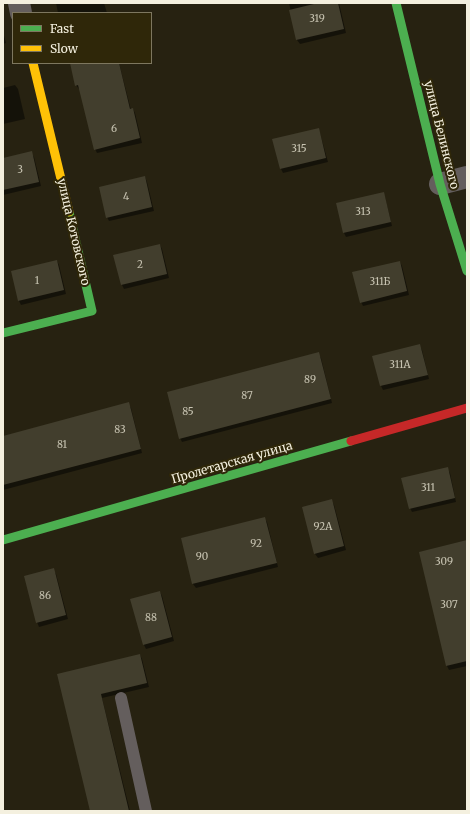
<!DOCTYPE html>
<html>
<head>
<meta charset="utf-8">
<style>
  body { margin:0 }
  #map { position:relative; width:470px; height:814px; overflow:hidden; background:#272211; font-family:Merriweather,serif }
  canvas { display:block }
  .frame { position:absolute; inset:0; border:4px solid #f4f0df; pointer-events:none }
  .legend { position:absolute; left:12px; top:12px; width:140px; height:52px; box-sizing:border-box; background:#2f2709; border:1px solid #7e775f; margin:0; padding:5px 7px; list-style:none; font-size:12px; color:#f4f0df }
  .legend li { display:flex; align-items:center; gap:8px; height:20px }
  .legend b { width:20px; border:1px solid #7e775f }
</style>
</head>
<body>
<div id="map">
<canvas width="470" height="814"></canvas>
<div class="frame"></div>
<ul class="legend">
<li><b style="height:5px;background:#4caf50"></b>Fast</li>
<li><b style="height:5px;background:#ffc107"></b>Slow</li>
</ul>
</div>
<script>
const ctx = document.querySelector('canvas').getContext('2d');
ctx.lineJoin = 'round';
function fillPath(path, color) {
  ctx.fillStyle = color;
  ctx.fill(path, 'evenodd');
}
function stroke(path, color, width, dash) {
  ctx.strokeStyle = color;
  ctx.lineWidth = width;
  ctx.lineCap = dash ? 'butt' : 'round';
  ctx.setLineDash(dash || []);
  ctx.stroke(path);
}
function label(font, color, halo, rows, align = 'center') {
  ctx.font = font + ' Merriweather,serif';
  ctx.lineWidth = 4;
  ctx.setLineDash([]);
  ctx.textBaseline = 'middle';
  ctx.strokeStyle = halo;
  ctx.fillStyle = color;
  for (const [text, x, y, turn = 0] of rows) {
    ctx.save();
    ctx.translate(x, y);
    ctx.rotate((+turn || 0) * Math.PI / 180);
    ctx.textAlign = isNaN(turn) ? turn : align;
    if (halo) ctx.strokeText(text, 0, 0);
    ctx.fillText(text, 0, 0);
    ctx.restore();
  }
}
fillPath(new Path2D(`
  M56,3H104L107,13H58Z
  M289,3H339L346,33L300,44L297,40Z
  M3,32L6,43L3,44Z
  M71,63H119L131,110L133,109L135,113L142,143L97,153L95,149L80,89H79L76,85Z
  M15,85L18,89L25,119L3,124V88Z
  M318,129L320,133L328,162L283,173L281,169L273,140Z
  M31,153L34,157L41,186L3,195V159Z
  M145,177L147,182L154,211L109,221L107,217Z
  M383,193L385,197L392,226L346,237L344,233L337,204Z
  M160,245L162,249L169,278L124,289L122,285L115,256Z
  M57,261L59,265L66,294L21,305L19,301L12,272Z
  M400,262L402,266L409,295L363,306L361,302Z
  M420,346L422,350L429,379L383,390L381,386Z
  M318,353L321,358L332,403L182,442L180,438Z
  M128,403L131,408L142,453L3,490V437Z
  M447,468L450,473L456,502L412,512L410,508Z
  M332,501L334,505L346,550L318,558L315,554Z
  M264,518L267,522L278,567L196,588L193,584L182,538Z
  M467,545V666L449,670L447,666L420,552Z
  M53,570L56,574L68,619L39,627L37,622Z
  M160,592L162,596L174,641L146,649L144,645Z
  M140,655L142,659L149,687L102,698L130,811H91L58,675Z`), '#0007');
fillPath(new Path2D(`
  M318,3H338L344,29L296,40L289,10Z
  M70,63H119L130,109L133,108L140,138L94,150L78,85L75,86Z
  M319,128L326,158L280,169L272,139Z
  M32,151L39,182L3,190V158Z
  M145,176L152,207L106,218L99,187Z
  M384,192L391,222L343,233L336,203Z
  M160,244L167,274L121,285L113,255Z
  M57,260L64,290L18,301L11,271Z
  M400,261L407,291L360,303L352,272Z
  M420,344L428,375L380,386L372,356Z
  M319,352L331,399L179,439L167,392Z
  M129,402L141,449L3,485V436Z
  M448,467L455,498L409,509L401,478Z
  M332,499L344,546L314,554L302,507Z
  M265,517L277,563L192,584L181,538Z
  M467,540V661L446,666L419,552Z
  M54,568L66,615L36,623L24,576Z
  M160,591L172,637L143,645L130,599Z
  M140,654L147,683L101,694L129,811H90L57,674Z`), '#423e2d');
stroke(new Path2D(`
  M121,698L146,811`), '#645e5d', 12);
stroke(new Path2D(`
  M19,3L21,13
  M440,184L467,177`), '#645e5d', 22);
stroke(new Path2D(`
  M396,3L440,184L467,271
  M3,333L92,311L69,212
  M3,540L351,441`), '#4caf50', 9);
stroke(new Path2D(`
  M33,63L69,212`), '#ffc107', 9);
stroke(new Path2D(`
  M351,441L467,408`), '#c62828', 9);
label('10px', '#c8c4b2', null, [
  ["319",317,19],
  ["6",114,129],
  ["315",299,149],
  ["3",20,170],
  ["4",126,197],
  ["313",363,212],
  ["2",140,265],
  ["1",37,281],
  ["311Б",380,282],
  ["311А",400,365],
  ["89",310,380],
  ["87",247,396],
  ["85",188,412],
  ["83",120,430],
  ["81",62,445],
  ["311",428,488],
  ["92А",323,527],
  ["92",256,544],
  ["90",202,557],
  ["309",444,562],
  ["86",45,596],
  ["307",449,605],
  ["88",151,618]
]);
label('12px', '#f4f0df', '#2f2709', [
  ["улица Белинского",441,135,76],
  ["улица Котовского",73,232,77],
  ["Пролетарская улица",232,463,-16]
]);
</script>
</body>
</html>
